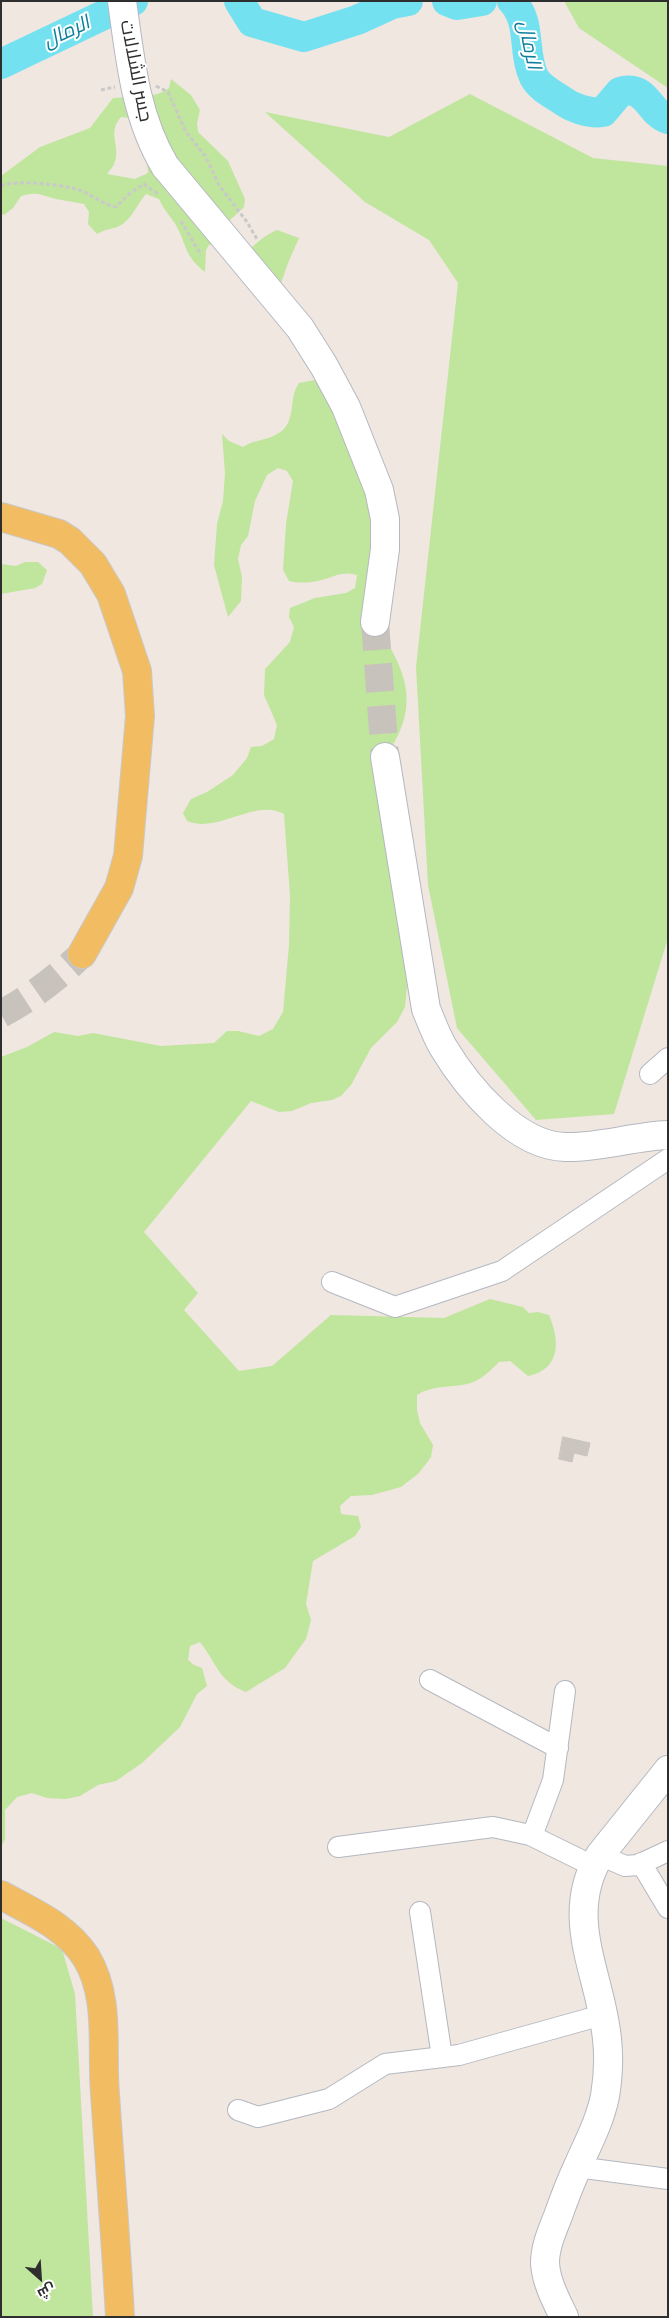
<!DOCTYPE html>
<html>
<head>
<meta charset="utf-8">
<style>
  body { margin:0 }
  #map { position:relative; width:669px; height:2318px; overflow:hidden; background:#efe7e0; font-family:"Titillium Web",Cairo,sans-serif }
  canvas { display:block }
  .frame { position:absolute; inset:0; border:2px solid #2e2e2e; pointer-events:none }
  .north { position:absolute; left:15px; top:2253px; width:50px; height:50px; -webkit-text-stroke:4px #fff; paint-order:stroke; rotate:154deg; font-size:14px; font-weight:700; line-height:20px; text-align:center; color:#2e2e2e }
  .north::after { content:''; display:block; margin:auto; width:18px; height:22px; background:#2e2e2e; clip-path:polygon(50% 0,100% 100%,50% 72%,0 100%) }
</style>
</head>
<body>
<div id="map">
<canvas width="669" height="2318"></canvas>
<div class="frame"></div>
<div class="north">ش</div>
</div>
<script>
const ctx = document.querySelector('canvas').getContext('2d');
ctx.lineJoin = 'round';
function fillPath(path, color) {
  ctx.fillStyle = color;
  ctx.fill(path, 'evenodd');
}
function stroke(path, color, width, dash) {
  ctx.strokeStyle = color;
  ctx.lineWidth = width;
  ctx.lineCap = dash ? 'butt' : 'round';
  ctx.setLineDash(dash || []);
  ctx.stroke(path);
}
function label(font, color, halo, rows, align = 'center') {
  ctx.font = font + ' "Titillium Web",Cairo,sans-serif';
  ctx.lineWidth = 4;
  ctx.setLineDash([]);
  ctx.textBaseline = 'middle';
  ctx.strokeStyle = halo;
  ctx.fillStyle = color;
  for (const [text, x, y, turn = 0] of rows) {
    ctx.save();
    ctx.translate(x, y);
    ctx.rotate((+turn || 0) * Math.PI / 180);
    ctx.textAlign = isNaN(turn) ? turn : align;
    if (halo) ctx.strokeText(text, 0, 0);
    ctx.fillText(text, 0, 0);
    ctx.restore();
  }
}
fillPath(new Path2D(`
  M564,1H668V88L579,28Z
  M171,79L191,95L200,110L197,123L198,132L228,161L245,199L244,207L228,222L214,243L209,245L206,250L205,272C182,254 187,242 174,222C168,213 164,210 159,199L146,194C137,204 130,223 117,227C110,229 104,230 97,234L88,224L89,212L84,204C75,202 65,201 56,199C41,195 38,191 21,196L13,208L4,215L1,213V176L40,147L90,128L113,98C132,96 153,100 169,88ZM121,117L130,118L147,157L148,173L135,179L107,174C109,171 113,167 114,164C122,146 106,134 121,117Z
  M470,94L593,158L668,166V938L614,1114L536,1120L457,1028L428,885L416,667L458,283L429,240L365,202L265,112L389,137Z
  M277,230L299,238L288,263L278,292L246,254C255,243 264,236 277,230Z
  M320,379C340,427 364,474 372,525C377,556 371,588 375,619C376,628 387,640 391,649C416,694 410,724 380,764L408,976L405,1007L397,1022L371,1048L351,1085L341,1096L332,1100L311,1103L292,1111L279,1112L251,1101L144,1232L198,1293L184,1310L239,1371L272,1366L331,1315L444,1318L490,1299L523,1307L529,1313L538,1312L549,1315C560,1341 561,1369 528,1376L510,1361L499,1362C490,1371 479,1382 467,1384C449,1388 432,1385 417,1395V1410L420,1423L433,1445L431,1457L419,1473L401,1487L372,1495L351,1496L340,1506L341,1514L358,1516L361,1527L355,1536L313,1561L306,1604L311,1620L306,1639L285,1668L246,1692C219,1682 216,1662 200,1642L190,1646L188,1660L194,1665L202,1668L207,1686L197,1694L180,1727L142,1763L116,1781L98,1785L80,1796L66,1799L47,1798L32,1793L17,1797L5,1810V1840L1,1846V1057L27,1047L54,1032L78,1036L93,1033L161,1046L214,1043L227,1031H238L259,1036L273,1029L283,1012L289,945L290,895L284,814C254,798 219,834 187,821L183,813L191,799L207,792L233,775L247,758L251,747L262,746L274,739L277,725L264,695L265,669L290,642L294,627L289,617L290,608L315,598L346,593L355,588L357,575C342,570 332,578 317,581C308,583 298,583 289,581L283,570L286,524L293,481L287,471L278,468L267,475L255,501L248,536L241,545L238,559L242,577L241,601L228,617L214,565L217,524L223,501L225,473L222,434L229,441L243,447C255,439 267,441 279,433C297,422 288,398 299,383Z
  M25,562H38L47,570L42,584L35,588L1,594V564L16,566Z
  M1,1918L62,1949L75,1994L93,2317H1Z`), '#c0e59d');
stroke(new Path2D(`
  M239,1L252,22L304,37L357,20L392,4L408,1
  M447,1L457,5L482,1
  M512,1C532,22 522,52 534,77C539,87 551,93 560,99C572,108 589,114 603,112L620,92C623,91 629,90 633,91C648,94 653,115 668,119
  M1,64L133,1`), '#74e1f0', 30);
const building = new Path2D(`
  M563,1437L590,1443L587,1456L574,1453L572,1462L559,1459Z`);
fillPath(building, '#cbc5bf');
stroke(building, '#cbc2ba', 1);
stroke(new Path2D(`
  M375,622L385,757`), '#c8c2bc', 28, [28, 14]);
stroke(new Path2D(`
  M1,1014C32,997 57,978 82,954`), '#c8c2bc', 28, [28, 14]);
const minor = new Path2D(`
  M650,1074L668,1058
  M332,1282L395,1307L502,1271L668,1159
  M430,1680L558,1748
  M532,1836L553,1780L565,1691
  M338,1847L493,1827L530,1835L593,1866
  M600,1855L625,1866L638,1865L668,1851
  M641,1863L668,1908
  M420,1912L442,2057
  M238,2110L258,2117L329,2099L385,2064L459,2055L602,2015
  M577,2167L668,2179`);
const secondary = new Path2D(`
  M165,166L300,328L324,366L346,407L379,490L385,519V549L375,622
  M385,757L426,1009C431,1021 436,1035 443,1047C467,1087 516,1146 565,1147C600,1148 634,1136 668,1135
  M564,2317C556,2300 546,2282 545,2263C545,2247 552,2231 558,2216C564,2199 570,2183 578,2166C588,2143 600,2121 605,2096C608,2078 609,2057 607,2039C601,1975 562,1917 600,1855L668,1770`);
const primary = new Path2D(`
  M1,517L59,534L70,541L93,564L111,594L137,671L140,716L128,856L119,888L82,954
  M1,1895C32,1912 66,1926 86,1957C111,1998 101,2048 105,2094C110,2168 116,2242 120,2317`);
stroke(minor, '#b4b8c1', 22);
stroke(secondary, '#b4b8c1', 30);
stroke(primary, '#c9c9c9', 30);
stroke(new Path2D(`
  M156,86L168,92L186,132L206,157L219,185L247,222L258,241
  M101,90L115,87
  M1,186C14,179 68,185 82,191C94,196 102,204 116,207L129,194L144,184L158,194
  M181,221L201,255`), '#c9c9c9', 3, [4, 2.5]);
stroke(minor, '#fff', 20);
stroke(secondary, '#fff', 28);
stroke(primary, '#f2bc62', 28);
const secondaryBridge = new Path2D(`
  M122,1C130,58 135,116 165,166`);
stroke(secondaryBridge, '#b4b8c1', 30, []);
stroke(secondaryBridge, '#fff', 28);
label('19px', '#2e2e2e', '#fff', [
  ["جسر الشلالات",135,71,79]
]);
label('italic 20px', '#0d7e9c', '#fff', [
  ["الرمال",67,33,-25],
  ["الرمال",528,45,78]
]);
</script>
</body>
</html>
